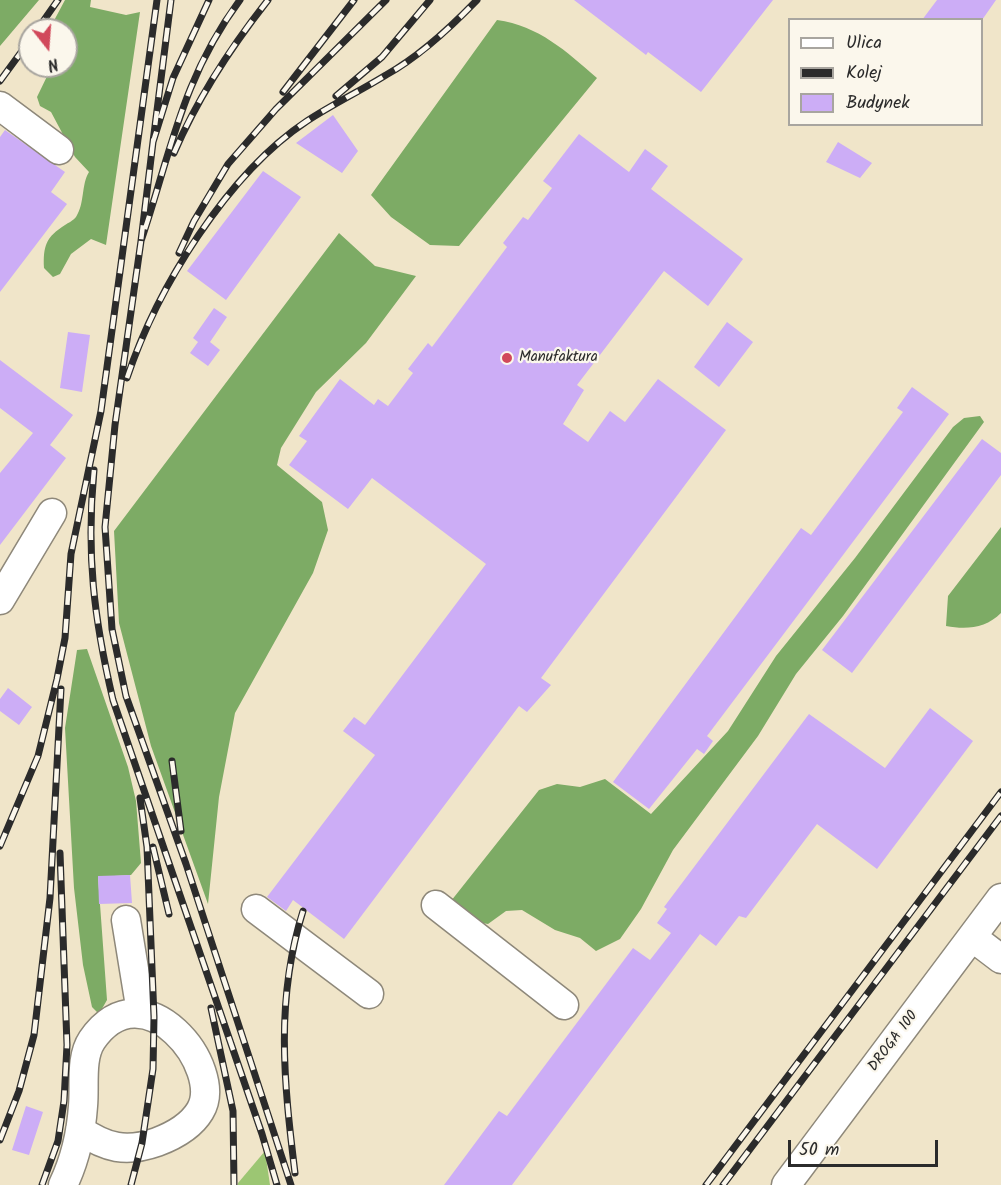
<!DOCTYPE html>
<html>
<head>
<meta charset="utf-8">
<style>
  body { margin:0 }
  #map { position:relative; width:1001px; height:1185px; overflow:hidden; background:#f0e5c9; font-family:Kalam,sans-serif }
  canvas { display:block }
  .legend { position:absolute; left:788px; top:18px; width:195px; height:108px; box-sizing:border-box; background:#fbf7ec; border:2px solid #a8a59f; margin:0; padding:8px 10px; list-style:none; font-size:18px; color:#2b2b2b }
  .legend li { display:flex; align-items:center; gap:12px; height:30px }
  .legend b { width:30px; border:2px solid #a8a59f }
  .north { position:absolute; left:18px; top:18px; width:60px; height:60px; box-sizing:border-box; background:#fbf7ec; border:2px solid #a8a59f; border-radius:50%; rotate:163deg; font-size:16px; font-weight:700; line-height:24px; text-align:center; color:#2b2b2b }
  .north::after { content:''; display:block; margin:auto; width:21px; height:27px; background:#d1495b; clip-path:polygon(50% 0,100% 100%,50% 72%,0 100%) }
  .scale { position:absolute; left:788px; top:1140px; width:150px; height:27px; box-sizing:border-box; border:3px solid #2b2b2b; border-top:0; padding-left:8px; font-size:18px; line-height:21px; white-space:nowrap; color:#2b2b2b; -webkit-text-stroke:4px #fbf7ec; paint-order:stroke }
</style>
</head>
<body>
<div id="map">
<canvas width="1001" height="1185"></canvas>
<ul class="legend">
<li><b style="height:8px;background:#fff"></b>Ulica</li>
<li><b style="height:8px;background:#2b2b2b"></b>Kolej</li>
<li><b style="height:16px;background:#ccadf6"></b>Budynek</li>
</ul>
<div class="north">N</div>
<div class="scale">50 m</div>
</div>
<script>
const ctx = document.querySelector('canvas').getContext('2d');
ctx.lineJoin = 'round';
function fillPath(path, color) {
  ctx.fillStyle = color;
  ctx.fill(path, 'evenodd');
}
function stroke(path, color, width, dash) {
  ctx.strokeStyle = color;
  ctx.lineWidth = width;
  ctx.lineCap = dash ? 'butt' : 'round';
  ctx.setLineDash(dash || []);
  ctx.stroke(path);
}
function label(font, color, halo, rows, align = 'center') {
  ctx.font = font + ' Kalam,sans-serif';
  ctx.lineWidth = 4.5;
  ctx.setLineDash([]);
  ctx.textBaseline = 'middle';
  ctx.strokeStyle = halo;
  ctx.fillStyle = color;
  for (const [text, x, y, turn = 0] of rows) {
    ctx.save();
    ctx.translate(x, y);
    ctx.rotate((+turn || 0) * Math.PI / 180);
    ctx.textAlign = isNaN(turn) ? turn : align;
    if (halo) ctx.strokeText(text, 0, 0);
    ctx.fillText(text, 0, 0);
    ctx.restore();
  }
}
fillPath(new Path2D(`
  M265,1151L270,1185H238V1183Z`), '#9cc673');
fillPath(new Path2D(`
  M0,0H39L0,46Z
  M65,0H91L90,7L126,15L140,12L106,245L91,239L71,254L60,274L53,277L44,268C43,246 46,237 65,225C68,223 74,220 76,217C85,203 81,185 89,172L75,157L51,112L40,106L37,97L52,66H66V30H49Z
  M497,20C539,26 566,51 597,78L459,246L430,245L391,217L371,195Z
  M339,233L375,266L416,276L366,343L316,392L281,448L277,465L322,502L328,530L313,573L235,713L219,797L208,904L151,746L119,623L114,531Z
  M980,416L984,422L843,616L796,674L758,736L673,850L641,909L620,939L596,951L580,938L555,930L522,910L506,911L488,924L476,922L451,901L539,790L557,784L580,787L605,779L651,814L728,731L776,656L855,558L953,427L964,418Z
  M1001,527V613C986,628 967,630 946,626L948,596Z
  M87,649L128,767L136,801L141,863L131,875L98,877L107,1000L99,1014L92,1007L83,965L74,888L65,728L77,650Z`), '#7dab65');
fillPath(new Path2D(`
  M574,0H773L701,92L648,52L646,55Z
  M937,0H996L982,20H922Z
  M333,115L358,151L342,173L296,143Z
  M5,130L65,172L51,192L67,204L0,292V137Z
  M579,134L629,172L645,149L668,166L651,189L743,259L708,306L664,271L577,385L584,390L563,424L588,442L610,411L625,422L658,379L726,430L541,678L551,685L527,712L519,706L344,939L293,900L286,911L267,897L375,755L343,731L354,717L365,725L486,564L372,478L348,509L289,465L307,441L299,436L340,379L374,405L378,399L388,406L413,373L408,369L428,343L432,347L507,247L503,243L523,217L528,220L552,188L543,181Z
  M838,142L872,163L860,178L826,162Z
  M263,171L301,197L226,300L187,271Z
  M214,308L227,317L210,342L220,350L208,366L190,353L198,342L193,338Z
  M727,322L753,342L719,387L694,367Z
  M68,332L90,335L82,392L60,388Z
  M0,360L73,415L50,445L66,458L0,545V473L33,433L0,408Z
  M912,387L949,414L707,736L713,741L704,754L697,749L649,809L613,782L801,528L811,535L903,412L897,408Z
  M982,439L1001,453V475L852,673L822,650Z
  M8,688L32,707L19,725L0,711V699Z
  M930,708L973,741L877,869L817,824L746,918L739,916L716,946L700,934L512,1185H444L499,1111L507,1116L633,948L650,960L671,933L657,923L667,909L664,907L809,714L885,768Z
  M130,875L132,903L99,904L98,876Z
  M26,1106L43,1112L29,1155L12,1150Z`), '#ccadf6');
const minor = new Path2D(`
  M0,106L59,150
  M0,600L52,513
  M436,905L564,1005
  M256,909L369,994
  M126,920L141,1012
  M972,937L1001,959
  M63,1185C75,1160 81,1135 83,1106C85,1085 80,1058 92,1040C144,965 226,1069 200,1111C191,1126 173,1136 157,1142C126,1153 106,1148 80,1130
  M786,1185L1001,898`);
stroke(minor, '#8e887a', 31);
stroke(minor, '#fff', 28);
const rail = new Path2D(`
  M171,0L153,142L173,78L209,0
  M37,30L58,0
  M0,81L30,40
  M283,92L354,0
  M336,96L382,57L430,0
  M153,142L141,241C171,152 182,78 240,0
  M174,153C198,97 231,47 268,0
  M141,241L115,425L105,527L112,629L126,696L186,864L291,1185
  M179,253L194,221L228,164L276,109L386,0
  M127,378C157,288 227,174 307,121C333,104 360,91 386,75C420,56 450,28 477,0
  M94,470C86,554 94,619 113,700L262,1134L277,1185
  M172,761L181,831
  M0,846L38,756L57,679L65,638L71,554L101,411L157,0
  M153,847L169,914
  M211,1008L233,1111L234,1185
  M0,1140L19,1091L34,1035L50,898L61,689
  M295,1173C284,1083 275,1000 303,911
  M42,1185L58,1141L64,1101L67,1045L60,853
  M131,1185L142,1143L153,1069L154,1017L147,847L140,798
  M706,1185L1001,792
  M723,1185L1001,816`);
stroke(rail, '#2b2b2b', 7);
stroke(rail, '#fbf7ec', 4.5, [14]);
for (const [x, y, r, color] of [
  [507,358,6,"#d1495b"]
]) {
  const dot = new Path2D();
  dot.arc(x, y, r, 0, 2 * Math.PI);
  ctx.fillStyle = color;
  ctx.fill(dot);
  stroke(dot, '#fbf7ec', 2);
}
label('15px', '#2b2b2b', '#fbf7ec', [
  ["Manufaktura",519,358]
], 'left');
label('15px', '#2b2b2b', '#fbf7ec', [
  ["DROGA 100",894,1042,-53]
]);
</script>
</body>
</html>
